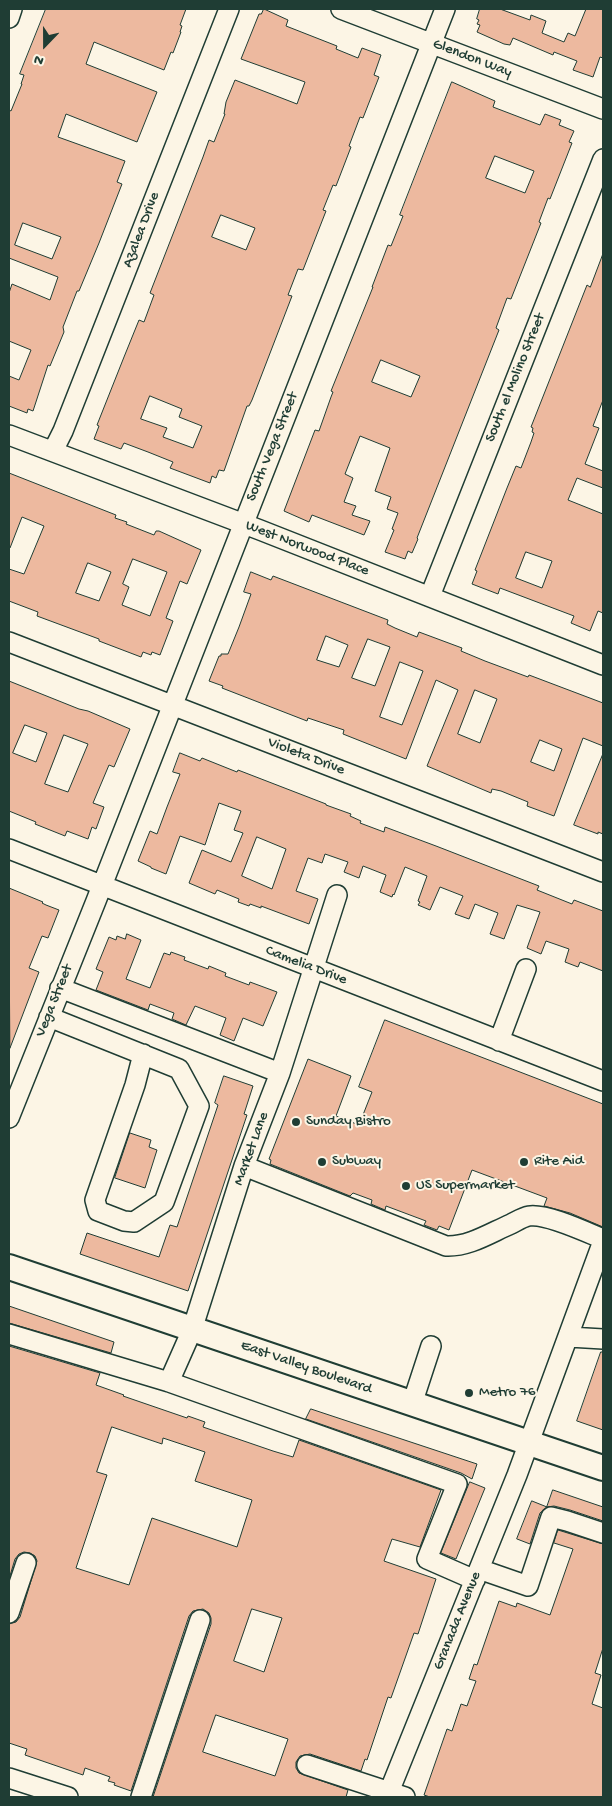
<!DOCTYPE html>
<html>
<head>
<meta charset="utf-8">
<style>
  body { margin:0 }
  #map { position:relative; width:612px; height:1806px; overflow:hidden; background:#fcf5e5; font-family:"Gochi Hand",sans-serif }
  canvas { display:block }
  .frame { position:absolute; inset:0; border:10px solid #1f3d34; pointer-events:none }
  .north { position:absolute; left:20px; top:20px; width:50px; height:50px; -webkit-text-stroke:4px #fcf5e5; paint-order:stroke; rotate:202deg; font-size:14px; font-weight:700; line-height:20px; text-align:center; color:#1f3d34 }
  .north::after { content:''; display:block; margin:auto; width:18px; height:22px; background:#1f3d34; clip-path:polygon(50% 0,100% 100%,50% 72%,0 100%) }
</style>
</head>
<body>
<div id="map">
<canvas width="612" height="1806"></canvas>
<div class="frame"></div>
<div class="north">N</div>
</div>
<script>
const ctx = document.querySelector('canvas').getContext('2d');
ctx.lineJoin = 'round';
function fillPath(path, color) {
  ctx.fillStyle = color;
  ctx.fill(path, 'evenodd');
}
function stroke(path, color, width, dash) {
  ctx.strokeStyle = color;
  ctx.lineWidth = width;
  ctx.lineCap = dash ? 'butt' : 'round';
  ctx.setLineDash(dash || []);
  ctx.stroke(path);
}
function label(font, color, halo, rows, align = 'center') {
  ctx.font = font + ' "Gochi Hand",sans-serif';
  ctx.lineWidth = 4;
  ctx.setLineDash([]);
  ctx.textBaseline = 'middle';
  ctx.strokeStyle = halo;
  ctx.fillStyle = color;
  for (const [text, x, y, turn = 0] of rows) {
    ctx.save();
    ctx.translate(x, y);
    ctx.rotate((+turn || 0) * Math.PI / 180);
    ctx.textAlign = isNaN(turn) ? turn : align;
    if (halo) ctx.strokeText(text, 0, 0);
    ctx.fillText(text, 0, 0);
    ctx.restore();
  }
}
const building = new Path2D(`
  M46,9H186L180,25L182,26L180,32H181L173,53L171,52L164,70L94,42L86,64L157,92L137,142L66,114L58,137L125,161L117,182L122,184L99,243L79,291H77L63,327L64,332L50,366L48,365L33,411L28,409L27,413L9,406V376L19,380L31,350L9,341V293L12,284L50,300L58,277L9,258V110L11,111L22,84H21L24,75L20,74ZM23,223L61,237L52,259L15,245Z
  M264,9L288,20L286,26L337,46L336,49L358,58L362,48L381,55L374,75L379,77L363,118L360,117L349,146L351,147L336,186L333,185L323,210L326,211L303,270L298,269L288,295L292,296L252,400L249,406H247L224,471L219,470L216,478L212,476L210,483L170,468L173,462L148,452L124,443L121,449L94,439L99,426L97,425L124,357L139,320L144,322L154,295L150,293L203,157L209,140L214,142L225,114H224L226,102L235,80L297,104L305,82L241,59L259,14H261ZM221,215L255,228L246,250L212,237ZM150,396L182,409L179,417L202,426L193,448L163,437L167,428L141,419Z
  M480,9H500L530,20L531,15L546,21L542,33L564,42L568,33L575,36L586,9H603V58L600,57L593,77L573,70L577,61L554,52L553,55L513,38L510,45L504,44L477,32L480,25L477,24L479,20L477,19Z
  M452,82L495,101L493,107L540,125L545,114L561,120L559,125L574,131L569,142L572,143L550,199L548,198L539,222L541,223L511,299L507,298L496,328L499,330L417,538L418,539L412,553L408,551L405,559L385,552L394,530L392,529L398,513L387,509L391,497L375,491L390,448L360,436L345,474L353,478L344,502L356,506L352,515L370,521L364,535L312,515L309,522L284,511L315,430L319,431L331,397L333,392L331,391L373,287H372L388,245L391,246L403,216L400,215ZM495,156L534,171L525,193L486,178ZM381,360L420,376L411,397L372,382Z
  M603,254V400L593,426L599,428L585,464L603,471V488L577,478L568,500L603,514V613L598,611L590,631L571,623L574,616L500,588L498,594L472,584L477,571L475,570L507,488L516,466L521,468L531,442L534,433L532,432L533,428L531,427L587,285L590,287ZM526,552L552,561L542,588L516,578Z
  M9,473L116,515L115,518L127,522L126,524L154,535L156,531H159L201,550L187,584L180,581L166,618L173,621L160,655L152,652L151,655L143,652L141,657L99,641V639L37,616L38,612L9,601V569L24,574L44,526L22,517L10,548L9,547ZM133,559L167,572L150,616L122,605L129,587L123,584ZM88,563L111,572L99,601L76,593Z
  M251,572L271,580L273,576L388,620L387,624L395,628L417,637L419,632L462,648L461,651L485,661L528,677L529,675L603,703V746L583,738L554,816L527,806L528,802L501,791L492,789L491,793L427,766L458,690L436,680L406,759L343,734L344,730L308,718L307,721L222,688L223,686L209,681L219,656H221V654H228L239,627L251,594L244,592ZM326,636L348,645L339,667L317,660ZM368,639L390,647L375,686L352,678ZM400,662L423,671L402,725L380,717ZM475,690L497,699L480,743L458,734ZM540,740L562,749L554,771L531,762Z
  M9,681L79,709L88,711L130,729L114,767L109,765L93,803L104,807L96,829L92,827L88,839L67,831L65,836L35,824L36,822L9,811ZM25,725L47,733L36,762L13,753ZM64,735L88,744L68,792L45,784Z
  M180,753L200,761L202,758L237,772L238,770L326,804V805L351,814L350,816L361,821L360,823L384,832L385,827L436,846L539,886L537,890L572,904L574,900L603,911V971L580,962L578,967L565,962L569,949L546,941L541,954L527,948L540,912L517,905L504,939L490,934L498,913L475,904L469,919L455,914L463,896L440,887L430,910L418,905L420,902L418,901L427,876L405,867L394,895L393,894L392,897L380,892L386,875L363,866L359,878L344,872L348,862L325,854L322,863L308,858L296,891L318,899L309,924L261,906V908L250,904L249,906L238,902L239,899L217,890L215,894L189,883L202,850L231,862L243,833L234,830L241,811L219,803L205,845L180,836L166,874L151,868V867L138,861L150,831L157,834L167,807L180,774L173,772ZM257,837L286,849L272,889L242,876Z
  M603,754V834L598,832V834L574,825Z
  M9,888L43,902L42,903L46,905L59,910L48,938L42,936L29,968L39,972L10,1048Z
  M127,934L141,940L126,979L150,988L164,953L170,955L171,952L185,957L184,960L208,969L209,966L226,973L225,976L249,985L250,982L277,992L263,1026L243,1018L234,1041L220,1035L226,1018L195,1006L186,1025L172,1019L174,1013L150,1004L148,1010L96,990L103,972L96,969L109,937L116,940L117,936L125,939Z
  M385,1020L603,1104V1227L570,1213L544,1206L547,1198L472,1170L449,1230L439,1226L437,1230L424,1225L426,1221L386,1206L385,1210L371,1204L372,1200L353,1193L350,1196L270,1164L271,1160L269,1159L308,1059L351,1076L336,1116L359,1125L372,1092L359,1087Z
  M224,1076L253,1086L244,1114L247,1115L188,1291L80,1254L87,1233L159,1257L170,1225L177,1227L218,1105L215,1103Z
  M130,1133L151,1140L149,1147L157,1150L145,1188L115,1178Z
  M9,1306L114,1342L111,1353L9,1323Z
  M9,1346L100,1373L96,1385L124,1395L123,1396L187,1418L188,1416L205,1422L203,1427L273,1451L293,1457L299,1440L441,1490L420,1547L392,1539L384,1561L436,1579L418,1634L414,1633L391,1698L388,1697L367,1760L365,1759L361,1771L310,1754L300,1756L296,1762V1768L299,1773L348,1790L346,1797H153L211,1624V1618L209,1613L203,1609L193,1611L189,1616L131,1791L114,1785L115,1783L108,1781L110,1777L85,1768L83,1775L25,1755L27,1749L9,1743V1624L16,1622L20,1617L37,1561L35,1556L30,1553L24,1552L19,1554L15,1559L9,1579ZM112,1427L162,1444L163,1438L205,1452L195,1481L252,1500L237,1547L152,1518L129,1585L76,1568L107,1475L97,1472ZM252,1609L282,1618L264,1672L234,1661ZM216,1715L288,1739L275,1776L203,1752Z
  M601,1352H603V1430L577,1421Z
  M311,1409L477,1464L472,1479L461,1473L306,1419Z
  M470,1482L485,1488L456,1559L441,1553Z
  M553,1490L603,1507V1521L570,1510L554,1506L547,1507Z
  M532,1501L547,1507L540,1513L530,1544L517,1539Z
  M558,1530L603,1544V1648L595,1673L601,1675L592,1704L603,1708V1797H430L424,1795L447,1729L452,1731L461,1704L467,1706L476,1681L469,1679L474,1664L477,1665L499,1601L516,1607L517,1603L550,1615L573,1549L554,1543Z`);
fillPath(building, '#edb99f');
stroke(building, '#1f3d34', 1);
const minor = new Path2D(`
  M341,9L603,109
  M9,18L12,9
  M9,435L260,530L603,665
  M53,451L63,431L229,9
  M430,596L603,159
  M9,642L603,872
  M9,849L603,1081
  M337,895L280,1073L244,1166L192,1330L169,1382L457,1484L427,1559L475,1580
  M60,988L280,1073
  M49,1017L179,1069L199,1106L164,1202L134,1222L124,1221L98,1211L95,1200L135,1085L143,1054
  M499,1041L526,969
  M9,1118L96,901L445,9
  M244,1166L446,1246C469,1247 490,1233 511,1224C517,1221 523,1217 529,1216C546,1213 586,1232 603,1239
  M9,1334L169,1382
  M569,1337L603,1339
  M412,1404L431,1346
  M479,1569L528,1586L551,1517L567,1521L603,1533
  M9,1613L26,1563
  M307,1765L405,1797
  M9,1778L68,1797
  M141,1797L200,1620
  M387,1797L517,1475L603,1241`);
const major = new Path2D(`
  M9,1267L603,1468`);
stroke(minor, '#1f3d34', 22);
stroke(major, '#1f3d34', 28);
stroke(minor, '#fcf5e5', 19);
stroke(major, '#fcf5e5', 24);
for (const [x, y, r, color] of [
  [296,1122,5,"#1f3d34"],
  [322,1162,5,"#1f3d34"],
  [524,1162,5,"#1f3d34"],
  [406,1186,5,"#1f3d34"],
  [469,1393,5,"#1f3d34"]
]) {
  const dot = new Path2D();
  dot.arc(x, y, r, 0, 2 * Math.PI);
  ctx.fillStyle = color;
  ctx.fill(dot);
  stroke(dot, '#fcf5e5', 2);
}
label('15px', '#1f3d34', '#fcf5e5', [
  ["Glendon Way",472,59,21],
  ["Azalea Drive",142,230,-69],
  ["South el Molino Street",516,378,-68],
  ["South Vega Street",273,447,-68],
  ["West Norwood Place",307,549,21],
  ["Violeta Drive",306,757,21],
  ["Camelia Drive",306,966,21],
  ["Vega Street",55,1001,-68],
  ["Market Lane",252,1149,-70],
  ["East Valley Boulevard",306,1368,19],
  ["Granada Avenue",458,1621,-68]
]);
label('15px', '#1f3d34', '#fcf5e5', [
  ["Sunday Bistro",306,1122],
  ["Subway",332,1162],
  ["Rite Aid",534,1162],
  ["US Supermarket",416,1186],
  ["Metro 76",479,1393]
], 'left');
</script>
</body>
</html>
